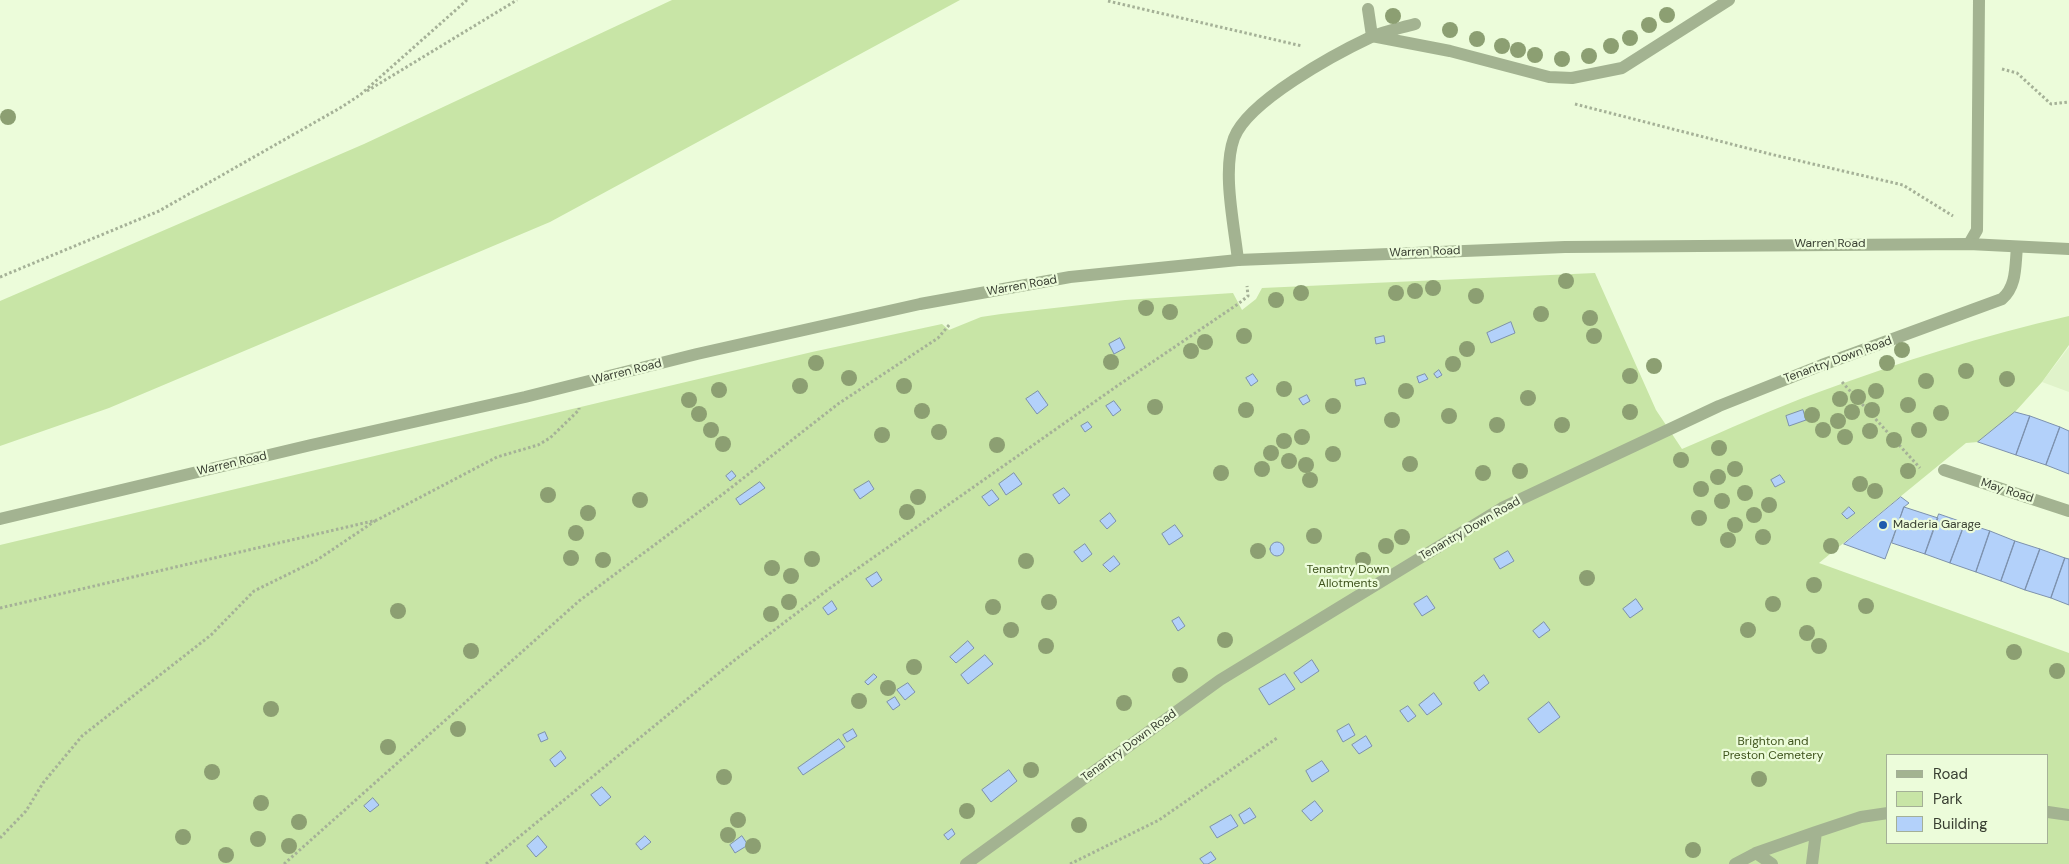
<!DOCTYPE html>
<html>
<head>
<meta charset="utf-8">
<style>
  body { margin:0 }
  #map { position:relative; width:2069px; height:864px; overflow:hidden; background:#ecfcda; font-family:"DM Sans",sans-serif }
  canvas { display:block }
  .legend { position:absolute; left:1886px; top:754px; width:162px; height:90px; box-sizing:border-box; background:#ecfcda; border:1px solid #a4b097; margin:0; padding:6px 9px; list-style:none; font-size:15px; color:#393f32 }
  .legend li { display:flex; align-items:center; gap:10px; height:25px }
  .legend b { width:25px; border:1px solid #a4b097 }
</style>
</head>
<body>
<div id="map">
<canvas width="2069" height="864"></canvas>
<ul class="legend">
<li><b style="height:6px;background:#a3b391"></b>Road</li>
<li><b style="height:14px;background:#c8e5a6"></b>Park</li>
<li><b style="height:14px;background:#b3d1fa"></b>Building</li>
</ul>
</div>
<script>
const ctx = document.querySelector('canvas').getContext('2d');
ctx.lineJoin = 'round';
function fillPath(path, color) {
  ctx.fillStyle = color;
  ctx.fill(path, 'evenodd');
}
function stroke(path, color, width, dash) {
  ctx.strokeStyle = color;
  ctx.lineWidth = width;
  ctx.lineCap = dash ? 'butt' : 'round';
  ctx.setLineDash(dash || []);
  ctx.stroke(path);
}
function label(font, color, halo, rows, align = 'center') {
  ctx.font = font + ' "DM Sans",sans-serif';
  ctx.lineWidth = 4.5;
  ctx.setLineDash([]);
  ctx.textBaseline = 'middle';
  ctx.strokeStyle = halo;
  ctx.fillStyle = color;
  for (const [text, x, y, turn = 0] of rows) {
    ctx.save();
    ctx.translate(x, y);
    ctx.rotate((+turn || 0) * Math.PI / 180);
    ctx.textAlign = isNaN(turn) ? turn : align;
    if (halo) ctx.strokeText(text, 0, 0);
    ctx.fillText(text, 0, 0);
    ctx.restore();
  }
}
fillPath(new Path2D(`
  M2069,347V392L2042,382Z`), '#e0f3ca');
fillPath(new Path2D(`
  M672,0H960L550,222L109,408L0,446V301L364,144Z
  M1595,273L1656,410L1682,449C1727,430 1772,409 1819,392C1900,362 1984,335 2069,316V345L2042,382L2015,412L1978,442L1966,443L1819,563L2069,653V864H0V545L812,352L942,324L949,330L981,317L1001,314L1125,300L1233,293L1242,310L1256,299L1262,288ZM1888,755H2048V843H1888Z`), '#c8e5a6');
const building = new Path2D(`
  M1511,322L1515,333L1491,343L1487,333Z
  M1384,336L1385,342L1376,344L1375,338Z
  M1120,338L1125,348L1114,354L1109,344Z
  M1439,370L1442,375L1437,378L1434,374Z
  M1253,374L1258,381L1251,386L1246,378Z
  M1425,374L1428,379L1419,383L1417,377Z
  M1364,378L1366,384L1356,386L1355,380Z
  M1038,391L1048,405L1037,414L1026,399Z
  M1307,395L1310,401L1303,405L1299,399Z
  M1114,401L1121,410L1113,416L1106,406Z
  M1803,410L1806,420L1789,426L1786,416Z
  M2015,412L2030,416L2016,455L1978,442Z
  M2030,416L2060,427L2046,465L2016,455Z
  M1088,422L1092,427L1085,432L1081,426Z
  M2060,427L2069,431V474L2046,465Z
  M732,471L736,476L730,481L726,476Z
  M1014,473L1022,484L1006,495L999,484Z
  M1780,475L1785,482L1775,487L1771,480Z
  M869,481L874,489L860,499L854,490Z
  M760,482L765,488L740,505L736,499Z
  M1064,488L1070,495L1059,504L1053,495Z
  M992,490L999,499L989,506L982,497Z
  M1901,497L1909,503L1904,507L1885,559L1844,544Z
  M1849,507L1855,513L1847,519L1842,514Z
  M1904,507L1938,518L1925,554L1892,543Z
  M1110,513L1116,521L1107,529L1100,521Z
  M1939,514L1965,523L1950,563L1925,554Z
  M1965,523L1990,531L1976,572L1950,563Z
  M1175,525L1183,536L1169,545L1162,534Z
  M1990,531L2015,541L2001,581L1976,572Z
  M2015,541L2040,549L2025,590L2001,581Z
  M1270 549a7 7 0 1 1 14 0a7 7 0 1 1-14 0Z
  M1085,544L1092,554L1082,562L1074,552Z
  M2040,549L2065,558L2051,598L2025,590Z
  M1508,551L1514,561L1500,569L1494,559Z
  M1114,556L1120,564L1110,572L1103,565Z
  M2065,558L2069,559V605L2051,598Z
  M877,572L882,580L872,587L866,579Z
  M1427,596L1435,608L1422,616L1414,604Z
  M1636,599L1643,609L1630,618L1623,609Z
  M832,601L837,609L828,615L823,608Z
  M1179,617L1185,626L1178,631L1172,621Z
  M1544,622L1550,630L1539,638L1533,631Z
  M968,641L974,648L956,663L950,657Z
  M985,655L993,664L968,684L961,675Z
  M1312,660L1319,671L1301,683L1294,673Z
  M874,674L877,677L868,685L865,682Z
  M1285,674L1295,689L1269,705L1259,689Z
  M1484,675L1489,683L1479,691L1474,683Z
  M908,683L915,692L905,700L897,690Z
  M1434,693L1442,704L1427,715L1419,705Z
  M895,697L900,705L893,710L887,702Z
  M1549,702L1560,717L1539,733L1528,719Z
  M1408,706L1416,716L1408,722L1400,711Z
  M1349,724L1355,735L1343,742L1337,731Z
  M853,729L857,736L847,742L843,735Z
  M545,732L548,739L541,742L538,735Z
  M1366,736L1372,746L1359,754L1352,745Z
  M839,739L845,747L803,775L798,768Z
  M561,751L566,758L555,767L550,760Z
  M1322,761L1329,771L1312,782L1306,771Z
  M1009,770L1017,781L991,802L982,790Z
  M602,787L611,797L600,806L591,795Z
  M373,798L379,805L370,812L364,806Z
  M1315,801L1323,811L1311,821L1302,811Z
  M1250,808L1256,817L1244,824L1239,815Z
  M1231,815L1238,826L1217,838L1210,827Z
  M952,829L955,834L948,840L944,835Z
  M538,836L547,847L536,857L527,846Z
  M645,836L651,842L641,850L636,844Z
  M742,836L748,845L735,853L730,845Z
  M1211,852L1216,859L1208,864H1204L1200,859Z`);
fillPath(building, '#b3d1fa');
stroke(building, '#7d91ad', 1);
stroke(new Path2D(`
  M1108,1L1302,46
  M2002,69L2017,73L2051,104L2069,102
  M367,91L517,0
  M1575,104L1770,154L1903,185L1953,216
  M0,277L159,211L340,108L360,95L467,0
  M1842,382L1920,468
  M0,608L377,520L497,457L538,445L550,438L579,410V408
  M0,838L26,811L43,783L82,736L211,635L254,591L317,560L375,521
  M284,864L579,601L723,494L838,404L938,338L950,324
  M486,864L736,659L830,588L1120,384L1238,304L1248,296L1247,286
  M1070,864L1159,820L1277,738`), '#a5b197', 3, [2.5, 2.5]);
stroke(new Path2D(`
  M1368,9L1372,36
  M1372,36L1450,51L1549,77L1572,78L1622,68L1729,0
  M1969,244L1977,230L1979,0
  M1238,260C1234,224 1222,171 1234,138C1248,101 1335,54 1371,37C1384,31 1401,28 1415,24
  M2048,812L2069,815
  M1756,853L1772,864
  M1735,864L1756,853L1816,832
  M1812,864L1816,832L1861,817L1888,813`), '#a3b391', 12);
stroke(new Path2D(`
  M1944,470L2069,511
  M966,864L1220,680L1502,508L1719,406L1822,365L2002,299C2017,286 2015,266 2017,247`), '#a3b391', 12);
stroke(new Path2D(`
  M0,519L311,445L525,397L697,354L920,304L1070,277L1238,260L1565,247L1969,244L2069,249`), '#a3b391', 12);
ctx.fillStyle = '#8c9f72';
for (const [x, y] of [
  [1667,15],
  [1393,16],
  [1649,25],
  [1450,30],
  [1630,38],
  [1477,39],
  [1502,46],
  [1611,46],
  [1518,50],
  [1535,55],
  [1589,56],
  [1562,59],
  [8,117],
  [1566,281],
  [1433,288],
  [1415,291],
  [1301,293],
  [1396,293],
  [1476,296],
  [1276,300],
  [1146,308],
  [1170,312],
  [1541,314],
  [1590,318],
  [1244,336],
  [1594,336],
  [1205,342],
  [1467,349],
  [1902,350],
  [1191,351],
  [1111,362],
  [816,363],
  [1887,363],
  [1453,364],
  [1654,366],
  [1966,371],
  [1630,376],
  [849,378],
  [2007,379],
  [1926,381],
  [800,386],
  [904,386],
  [1284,389],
  [719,390],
  [1406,391],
  [1876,391],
  [1858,397],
  [1528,398],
  [1840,399],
  [689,400],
  [1908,405],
  [1333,406],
  [1155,407],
  [1246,410],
  [1872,410],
  [922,411],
  [1630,412],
  [1852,412],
  [1941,413],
  [699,414],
  [1812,415],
  [1449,416],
  [1392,420],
  [1838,421],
  [1497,425],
  [1562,425],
  [711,430],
  [1823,430],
  [1919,430],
  [1870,431],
  [939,432],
  [882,435],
  [1302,437],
  [1845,437],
  [1894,440],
  [1284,441],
  [723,444],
  [997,445],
  [1719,448],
  [1271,453],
  [1333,454],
  [1681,460],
  [1289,461],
  [1410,464],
  [1306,465],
  [1262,469],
  [1735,469],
  [1520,471],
  [1908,471],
  [1221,473],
  [1483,473],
  [1718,477],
  [1310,480],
  [1860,484],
  [1701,489],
  [1875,491],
  [1745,493],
  [548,495],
  [918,497],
  [640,500],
  [1722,501],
  [1769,505],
  [907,512],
  [588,513],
  [1754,515],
  [1699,518],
  [1735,525],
  [576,533],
  [1314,536],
  [1402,537],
  [1763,537],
  [1728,540],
  [1386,546],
  [1831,546],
  [1258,551],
  [571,558],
  [812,559],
  [603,560],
  [1363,560],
  [1026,561],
  [772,568],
  [791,576],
  [1587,578],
  [1814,585],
  [789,602],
  [1049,602],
  [1773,604],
  [1866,606],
  [993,607],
  [398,611],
  [771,614],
  [1011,630],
  [1748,630],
  [1807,633],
  [1225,640],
  [1046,646],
  [1819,646],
  [471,651],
  [2014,652],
  [914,667],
  [2057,671],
  [1180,675],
  [888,688],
  [859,701],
  [1124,703],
  [271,709],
  [458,729],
  [388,747],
  [1031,770],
  [212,772],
  [724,777],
  [1759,779],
  [261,803],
  [967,811],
  [738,820],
  [299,822],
  [1079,825],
  [728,835],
  [183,837],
  [258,839],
  [289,846],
  [753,846],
  [1693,850],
  [226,855]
]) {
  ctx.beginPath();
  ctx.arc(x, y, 8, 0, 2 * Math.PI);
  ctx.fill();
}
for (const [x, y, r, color] of [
  [1883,525,5,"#1f5cad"]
]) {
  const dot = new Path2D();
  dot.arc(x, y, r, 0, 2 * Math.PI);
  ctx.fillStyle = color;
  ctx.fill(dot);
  stroke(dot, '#ecfcda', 2);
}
label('12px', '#393f32', '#ecfcda', [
  ["Warren Road",1830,244],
  ["Warren Road",1425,252,-2],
  ["Warren Road",1022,286,-10],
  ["Tenantry Down Road",1838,360,-20],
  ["Warren Road",627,372,-14],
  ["Warren Road",232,464,-13],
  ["May Road",2007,491,18],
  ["Tenantry Down Road",1470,529,-30],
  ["Tenantry Down Road",1129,746,-36]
]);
label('12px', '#393f32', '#ecfcda', [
  ["Maderia Garage",1893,525]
], 'left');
label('12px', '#3e531c', '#ecfcda', [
  ["Tenantry Down",1348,570],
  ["Allotments",1348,584],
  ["Brighton and",1773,742],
  ["Preston Cemetery",1773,756]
]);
</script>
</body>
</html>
